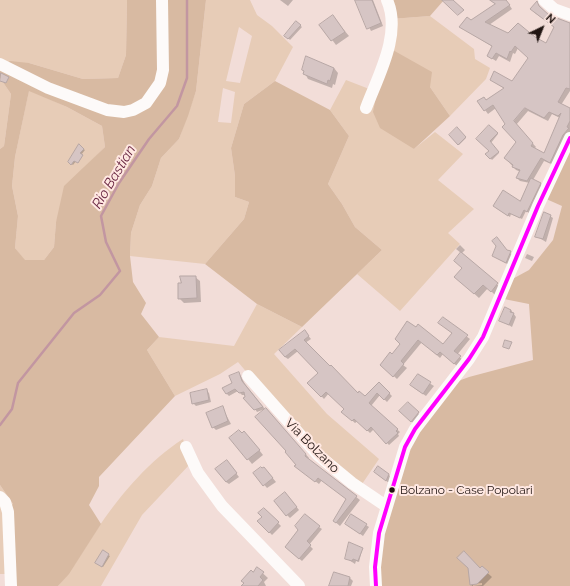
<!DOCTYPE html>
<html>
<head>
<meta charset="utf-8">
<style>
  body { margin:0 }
  #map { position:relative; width:570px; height:586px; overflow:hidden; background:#f2ddd8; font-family:Raleway,sans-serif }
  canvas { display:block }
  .north { position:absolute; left:522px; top:8px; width:40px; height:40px; -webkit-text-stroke:3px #ffe8e2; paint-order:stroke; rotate:43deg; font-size:11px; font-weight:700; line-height:16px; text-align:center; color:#211512 }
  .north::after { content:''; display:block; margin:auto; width:14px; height:18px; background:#211512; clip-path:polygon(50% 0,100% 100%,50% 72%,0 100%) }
</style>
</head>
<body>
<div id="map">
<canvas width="570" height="586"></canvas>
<div class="north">N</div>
</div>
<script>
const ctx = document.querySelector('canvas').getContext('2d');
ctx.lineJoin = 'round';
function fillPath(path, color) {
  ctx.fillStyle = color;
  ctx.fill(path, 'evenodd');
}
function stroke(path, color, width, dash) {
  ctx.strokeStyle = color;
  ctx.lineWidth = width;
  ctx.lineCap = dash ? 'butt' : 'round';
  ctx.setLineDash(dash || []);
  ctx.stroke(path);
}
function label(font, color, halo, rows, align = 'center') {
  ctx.font = font + ' Raleway,sans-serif';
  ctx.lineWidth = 4;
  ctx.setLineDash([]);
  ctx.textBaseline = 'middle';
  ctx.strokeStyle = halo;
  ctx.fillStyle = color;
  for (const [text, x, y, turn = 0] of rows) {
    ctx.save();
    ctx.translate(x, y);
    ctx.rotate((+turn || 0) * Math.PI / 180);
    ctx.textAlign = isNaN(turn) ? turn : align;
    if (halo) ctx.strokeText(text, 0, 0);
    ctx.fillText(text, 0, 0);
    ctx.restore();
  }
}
fillPath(new Path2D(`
  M0,0H127L126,55L118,78L83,79L29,63L0,67Z
  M206,0H250L257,15L272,26L293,47L275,81L244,104L231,148L235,176V197L249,202L244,219L205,264L130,256L131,233L140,205L152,186L161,158L179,139L196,91ZM239,27L252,36L240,83L226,81ZM223,88L235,92L231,123L218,122Z
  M430,16L474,49L475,59L490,68L486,79L450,116L430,87L391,49V19Z
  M0,78L11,94L4,146L0,149Z
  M346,80L377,92L414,149L435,132L463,154L438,180L474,209L448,233L460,244L400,311L357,274L382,250L355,227L342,204L328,184L349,136L330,110Z
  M29,90L67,107L102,126L105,147L87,165L56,222L54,247L44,260H24L15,248L18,216L12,186L15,157Z
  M257,304L302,327L274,354L327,414L379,459L360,487L288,421L238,362L220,374L175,396L147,350L159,337L234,346Z
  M183,439L191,463L142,515L101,586H58C74,567 86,546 100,525C122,493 150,460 183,439Z
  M0,485L13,504L7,574H0Z`), '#e7ccb7');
fillPath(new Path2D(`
  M127,0H206L196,91L188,116L179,139L161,158L152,186L140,205L131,233L130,256L133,282L146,303L141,314L159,337L147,350L175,396L99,477V486L89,505L101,524L69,574L58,586H8L5,512L13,504L0,485V149L4,146L11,94L0,78V67L10,61L29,63L83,79L118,78L126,55ZM29,91L67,107L102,126L105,147L64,186L56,222L54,247L44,260H25L15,248L18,216L12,186L15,157Z
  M384,0H444L430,16L391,19Z
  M391,49L432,72L430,87L450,116L414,149L380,128L373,112L377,92Z
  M275,81L330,110L349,136L328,184L342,204L355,227L382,250L302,327L257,304L205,264L244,219L249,202L235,197V176L231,148L244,104Z
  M570,140V586H379L381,536L413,438L453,383L469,377L533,360L529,304L499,298L505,283L529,270L553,240L562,206L544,198Z`), '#d8baa2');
fillPath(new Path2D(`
  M280,0H293L288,6Z
  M373,0L383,26L371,31L356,1Z
  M490,0H506L512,9L489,25L508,34L535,38L546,45L555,28L535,13L537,3L549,16L570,25V91L561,105L570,109V134L554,165L544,161L533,180L542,185L529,213L526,211L522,219L511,214L510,217L496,208L520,203L530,183L520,181L517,178L521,172L516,170L505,158L517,142L506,124L496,108L488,114L485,110L486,100L505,89L491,80L512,82L529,58L518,48L515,54L513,53L510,62L499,56L496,61L488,56L493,47L460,27L496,5ZM528,111L548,121L552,114L560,118L544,154L534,149L536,147L516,125Z
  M333,17L349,36L336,45L321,25Z
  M297,23L302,27L290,40L286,36Z
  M334,68L338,73L335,85L333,84L332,88L308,79L303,70Z
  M489,126L498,134L491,143L499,153L492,160L487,154L490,151Z
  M457,128L466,138L459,145L450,135Z
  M79,146L85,150L73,165L69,162Z
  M550,216L553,218L546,242L536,236Z
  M460,245L465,250L462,253L501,288L496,296L488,288L479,298L460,281L463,268L461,253L456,249Z
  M507,251L513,255L509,265L493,256Z
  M527,254L534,257L532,261L525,258Z
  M195,277L200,281L201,302L184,303L179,298L182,284Z
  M505,308L511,310L516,317L512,327L500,320Z
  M443,319L470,339L457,355L463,360L458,367L443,354L440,358L422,342L403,365L407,368L397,379L385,368L401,344L408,322L443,345L453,334L443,326Z
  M307,334L311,339L305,343L358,394L365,397L379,383L392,396L387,402L380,395L371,406L400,432L398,434L399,436L389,445L374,429L370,433L358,421L355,423L345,414V409L329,393L324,399L309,383L320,373L298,351L288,359L285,357Z
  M239,373L245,384L265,409L257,412L246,395H242L238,391L229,396L226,393Z
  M418,376L434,386L426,396L414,388Z
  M206,390L209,393L211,402L196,406L193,403Z
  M408,403L421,416L414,424L401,411Z
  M222,407L231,424L216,430L213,427Z
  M269,412L309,458L308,459L360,500L340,526L334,521L347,499L322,480L319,484L299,469L288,451Z
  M242,434L249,437L263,455L252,464L231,438Z
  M229,464L239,477L229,484L226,482Z
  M267,471L276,482L267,488L254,473Z
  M388,474L391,477L389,483L378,475Z
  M288,496L299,510L290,518L287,515Z
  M264,509L281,526L272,535L259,521L263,517Z
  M346,524L366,525L369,527L363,536Z
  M319,527L322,529L309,545L313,549L302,561L289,550Z
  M350,543L362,550L359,562L356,561L355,564L346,558Z
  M108,555L110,556L103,567L97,564Z
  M257,568L268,578L264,582L266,586H243Z
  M482,568L492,577L483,586H472L471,584ZM482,583V585L473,586V584Z
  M334,573L350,578L353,581L351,586H332Z`), '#0003');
stroke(new Path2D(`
  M0,425L12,409L18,383L74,313L100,295L120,271L106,242L101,216L119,183L149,139L177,106L187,78V0`), '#c296a1', 2.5);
const building = new Path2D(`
  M355,0H372L381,23L367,29Z
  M442,0H453L464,10L458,15Z
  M490,0H506L510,5L485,22L508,33L518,23L535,37L546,43L554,27L530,9L537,1L539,6L549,15L570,23V89L566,88L558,102L570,108V121L567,127L569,128L563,135L550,163L541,158L527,181L516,178L520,170L512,167L513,165L504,158L516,142L502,127L505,124L493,105L484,111L477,101L484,97L486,100L504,88L490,80L494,71L512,81L528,58L515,46L511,52L510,51L507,59L496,53L492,59L487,56L492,46L459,27L467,17L471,20L495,4ZM525,108L544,118L549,112L558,116L561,113L544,153L531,146L533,143L514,121Z
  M333,15L345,32L331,41L319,25Z
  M296,21L301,25L288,39L284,36Z
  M306,56L334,68L330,81L328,80L327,84L303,74L304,71L302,70Z
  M1,73L9,77L6,83L0,81Z
  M489,125L498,133L490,141L499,152L490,159L485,154L489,151L476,139Z
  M457,127L466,137L458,145L449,135Z
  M79,144L84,149L80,153L83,155L78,163L74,161L71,165L68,162Z
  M531,178L541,183L527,212L524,210L520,218L509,213L508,216L493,206L503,190L520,201Z
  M544,212L551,215L543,239L535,237Z
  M497,237L507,250L511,251L506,263L492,256L496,246L492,241Z
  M461,252L498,283L491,292L483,285L474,294L454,277L462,268L454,261Z
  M180,276H196L197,298L178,299V283H181Z
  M505,307L511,310L510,312L514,313L509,325L499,321Z
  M443,317L468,335L454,351L461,356L454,364L440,352L437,355L418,340L401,361L404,364L393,377L380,365L390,352L392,354L400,344L395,339L407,321L416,327L418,324L443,344L452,333L438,323Z
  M305,330L309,336L304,340L330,366L331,365L358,393L359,391L365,396L379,382L390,393L384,400L377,393L369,403L398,429L396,431L398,433L386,444L371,427L367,431L354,419L352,421L341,412L344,409L326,392L321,397L307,383L318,373L295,349L285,357L279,350Z
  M505,340L512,342L509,349L503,347Z
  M239,372L242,381L263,407L254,410L243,398L245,397L244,392L239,393L235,389L226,394L222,388L232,383L229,376Z
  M418,374L431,382L423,394L410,385Z
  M207,389L209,400L192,404L190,393Z
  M408,402L419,412L411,422L399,411Z
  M223,406L228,421L212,428L206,413Z
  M266,408L306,454L305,456L357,496L336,523L333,521L346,499L318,478L315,482L294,466L296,465L285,452L286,451L255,417Z
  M239,430L242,433L244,431L260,450L247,460L229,438Z
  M227,460L237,473L226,482L215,469Z
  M378,466L389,474L386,481L374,472Z
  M261,467L262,468L264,467L273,478L263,486L253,473Z
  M285,492L297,507L286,516L274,501Z
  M264,508L279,522L269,533L257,521L262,517L258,513Z
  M305,514L320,526L307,541L311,545L299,559L285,547L298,530L295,526Z
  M351,514L367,524L360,534L345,524Z
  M349,542L363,548L358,561L353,559L352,561L345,559Z
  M103,550L109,554L102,567L95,563Z
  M464,551L480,568L482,566L489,572L477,584L470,585L468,568L457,558Z
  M257,567L264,572L260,577L263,580L258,586H241L244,583L241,581L251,570L253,572Z
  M334,572L350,577L348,586H329Z`);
fillPath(building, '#d6c5c4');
stroke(building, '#b7a7a5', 1);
stroke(new Path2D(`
  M544,0L554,9L570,15
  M0,64L48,88L107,110L124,112L133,110L146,103L160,83L163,70L162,0
  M366,108C378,76 402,34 387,0
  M248,376L318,455L352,483L386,506
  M186,447L198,473L222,506L299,586
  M0,497L5,502L8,512L11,586
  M376,586L375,567L379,533L405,447L415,429L469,359L483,337L538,206L570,138`), '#fdfaf9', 12);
stroke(new Path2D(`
  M376,586L375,567L379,533L405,447L415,429L469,359L483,337L538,206L570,138`), '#f0f', 4);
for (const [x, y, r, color] of [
  [392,490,3.5,"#211512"]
]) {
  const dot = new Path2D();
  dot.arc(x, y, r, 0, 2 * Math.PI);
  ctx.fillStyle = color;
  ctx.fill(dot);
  stroke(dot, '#ffe8e2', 1.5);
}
label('12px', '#211512', '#ffe8e2', [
  ["Bolzano - Case Popolari",400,490]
], 'left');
label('13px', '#211512', '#ffe8e2', [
  ["Via Bolzano",312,446,45]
]);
label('italic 14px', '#682541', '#ffe8e2', [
  ["Rio Bastian",114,177,-59]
]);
</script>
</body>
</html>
